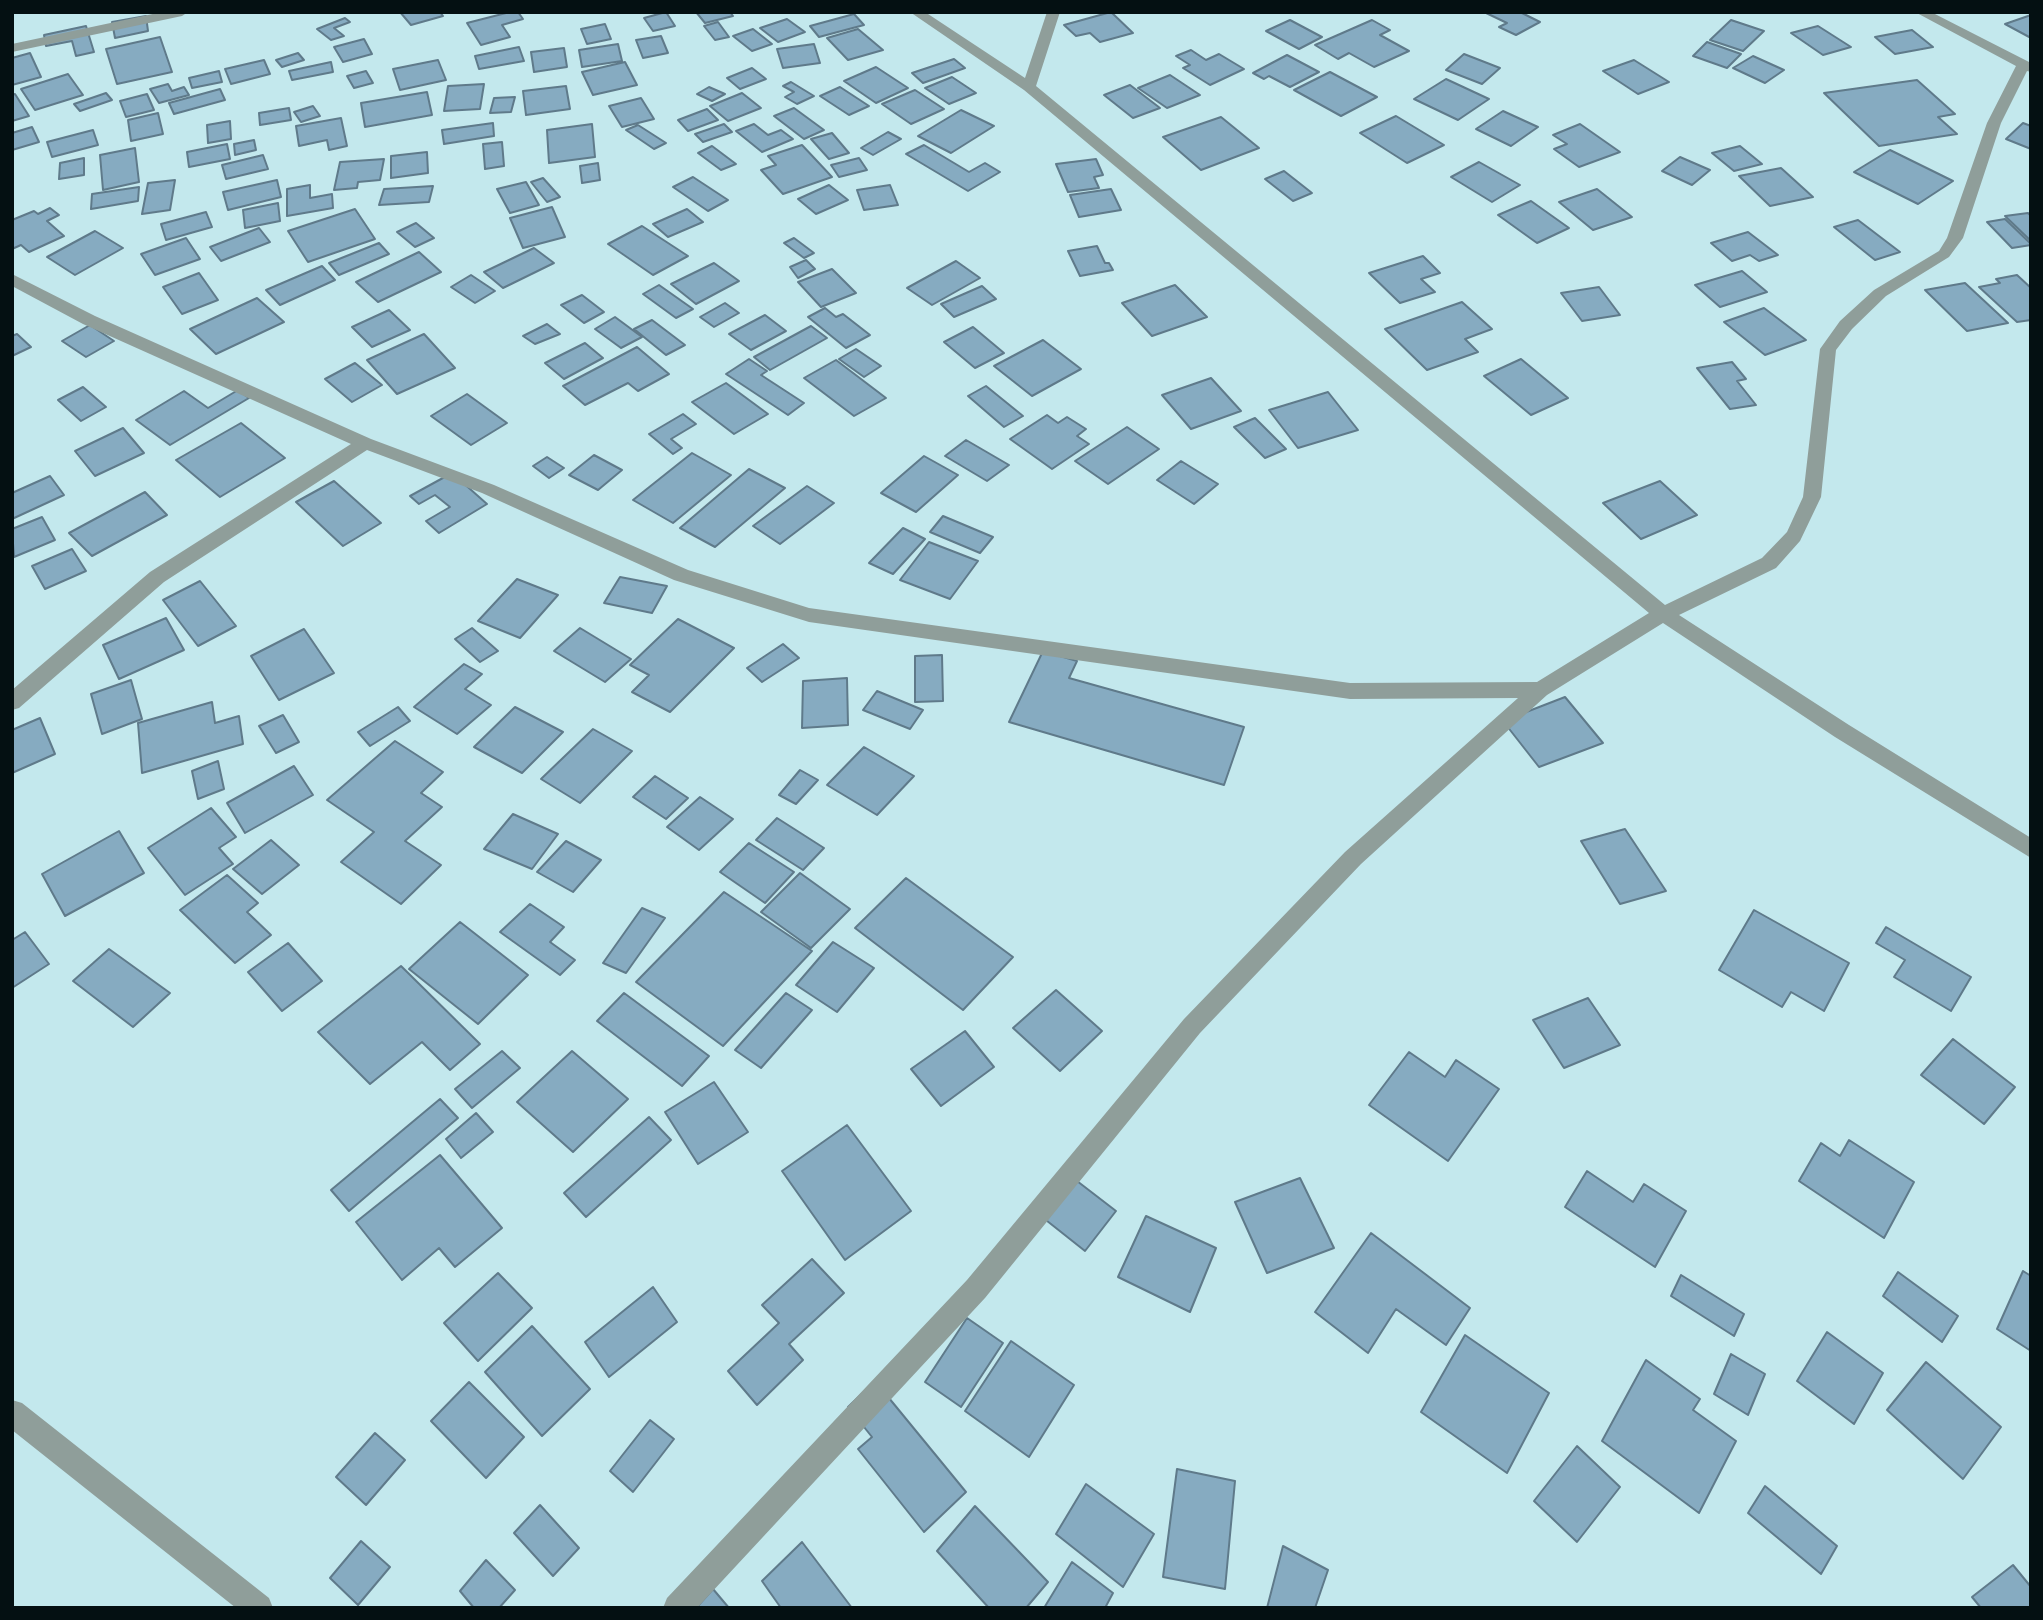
<!DOCTYPE html>
<html>
<head>
<meta charset="utf-8">
<style>
  body { margin:0 }
  #map { position:relative; width:2043px; height:1620px; overflow:hidden; background:#c3e8ed; font-family:Overpass,sans-serif }
  canvas { display:block }
  .frame { position:absolute; inset:0; border:14px solid #041012; pointer-events:none }
</style>
</head>
<body>
<div id="map">
<canvas width="2043" height="1620"></canvas>
<div class="frame"></div>
</div>
<script>
const ctx = document.querySelector('canvas').getContext('2d');
ctx.lineJoin = 'round';
function fillPath(path, color) {
  ctx.fillStyle = color;
  ctx.fill(path, 'evenodd');
}
function stroke(path, color, width, dash) {
  ctx.strokeStyle = color;
  ctx.lineWidth = width;
  ctx.lineCap = dash ? 'butt' : 'round';
  ctx.setLineDash(dash || []);
  ctx.stroke(path);
}
const building = new Path2D(`
  M400,12H440L443,16L411,25Z
  M510,12H518L523,19L502,25L510,37L481,45L467,23Z
  M666,12L675,26L653,31L644,18Z
  M696,12H730L733,16L705,23Z
  M1111,12L1133,33L1100,42L1090,33L1076,36L1064,25Z
  M1484,12H1520L1540,22L1516,35L1499,27L1507,23Z
  M854,14L864,25L819,37L810,26Z
  M2031,15V38L2005,24Z
  M146,16L148,31L115,38L112,22Z
  M345,18L350,22L334,28L344,36L331,40L317,29Z
  M787,19L805,32L778,42L760,28Z
  M1290,20L1322,37L1299,49L1266,31Z
  M1372,20L1390,30L1380,35L1409,51L1374,67L1349,53L1338,59L1315,45Z
  M1731,20L1764,31L1743,51L1710,40Z
  M718,22L729,37L715,40L704,26Z
  M605,24L611,39L587,44L581,29Z
  M86,26L94,52L76,56L72,41L46,46L44,35Z
  M1818,26L1851,47L1823,55L1791,33Z
  M753,29L772,44L752,51L733,36Z
  M858,29L883,50L848,60L827,38Z
  M1912,30L1933,47L1895,54L1875,37Z
  M661,36L668,53L643,58L636,40Z
  M160,37L172,72L117,84L106,49Z
  M364,39L372,54L343,62L334,47Z
  M1707,42L1741,54L1727,68L1693,56Z
  M618,44L622,61L582,67L579,50Z
  M814,44L820,63L783,68L777,49Z
  M519,47L524,61L479,69L475,56Z
  M564,48L567,67L534,72L531,52Z
  M1191,50L1206,60L1219,54L1244,69L1210,85L1183,68L1190,65L1176,56Z
  M30,53L41,77L12,85V58Z
  M298,53L304,60L282,67L276,60Z
  M1464,54L1500,68L1482,84L1446,70Z
  M1287,55L1319,72L1290,87L1269,76L1264,79L1253,73Z
  M1753,56L1784,70L1765,83L1733,68Z
  M954,59L965,68L923,83L912,73Z
  M264,60L270,74L231,84L225,69Z
  M438,60L446,80L400,90L393,69Z
  M1634,60L1669,82L1638,94L1603,71Z
  M331,62L333,72L292,80L289,71Z
  M625,62L637,85L593,95L582,72Z
  M876,67L908,88L876,103L844,81Z
  M752,68L766,79L740,89L727,78Z
  M219,71L222,82L192,88L189,78Z
  M366,71L373,83L354,88L347,76Z
  M1330,72L1377,97L1341,116L1294,90Z
  M68,74L83,95L35,110L21,89Z
  M1170,75L1200,95L1167,108L1138,88Z
  M952,77L976,93L949,104L925,88Z
  M1446,79L1489,99L1458,120L1414,99Z
  M1917,80L1955,114L1938,117L1957,134L1879,146L1824,93Z
  M791,82L814,96L797,104L785,97L794,92L783,86Z
  M168,84L172,91L184,87L189,95L159,103L150,89Z
  M484,84L480,109L444,111L448,86Z
  M1130,85L1160,108L1133,118L1104,95Z
  M566,86L570,109L526,115L523,91Z
  M709,87L725,94L712,101L697,94Z
  M840,87L869,106L849,115L820,96Z
  M220,89L225,100L174,114L169,103Z
  M915,90L944,109L911,124L882,104Z
  M427,92L432,115L365,127L361,103Z
  M106,93L112,100L80,111L74,104Z
  M742,93L761,108L728,121L710,106Z
  M15,94L29,116L12,121V95Z
  M147,94L154,110L126,117L120,101Z
  M515,97L511,112L490,113L494,98Z
  M641,98L654,119L622,127L609,106Z
  M313,106L320,116L301,122L294,112Z
  M289,108L291,120L260,125L259,113Z
  M794,108L824,130L804,139L774,116Z
  M707,109L718,120L688,131L678,120Z
  M961,110L994,126L951,153L918,136Z
  M1503,111L1538,127L1511,146L1476,129Z
  M158,113L163,134L131,141L128,120Z
  M1396,116L1444,145L1407,163L1360,133Z
  M1221,117L1259,148L1201,170L1163,137Z
  M341,118L347,146L329,150L327,140L299,146L296,126Z
  M230,121L231,139L208,143L207,125Z
  M493,123L494,136L444,144L442,130Z
  M2023,123L2031,126V149L2006,139Z
  M592,124L595,157L549,163L547,130Z
  M724,124L732,132L703,142L695,134Z
  M754,124L768,135L781,130L793,139L762,152L736,131Z
  M1580,124L1620,152L1579,167L1554,149L1567,144L1553,135Z
  M638,125L666,143L654,149L626,130Z
  M32,127L39,142L12,150V133Z
  M93,130L98,145L52,157L47,142Z
  M888,132L901,139L873,155L861,148Z
  M832,133L849,153L829,159L811,139Z
  M254,140L256,150L235,155L234,144Z
  M502,142L504,166L485,169L483,144Z
  M227,144L230,159L189,167L187,152Z
  M802,145L832,177L783,194L761,170L776,165L768,156Z
  M924,145L969,172L985,163L1000,172L968,191L906,154Z
  M712,146L736,164L721,170L698,153Z
  M1740,146L1762,164L1734,171L1712,153Z
  M135,148L139,182L103,190L100,155Z
  M1890,150L1953,181L1918,204L1854,172Z
  M427,152L428,173L391,178V156Z
  M263,155L268,169L226,179L222,165Z
  M1680,157L1710,170L1692,185L1662,171Z
  M84,158V175L59,179L60,163Z
  M859,158L867,170L839,177L831,165Z
  M384,159L380,180L358,182L357,188L334,190L340,162Z
  M1096,159L1103,175L1094,177L1099,188L1068,192L1056,164Z
  M1479,162L1520,185L1492,202L1451,177Z
  M598,163L600,180L582,183L580,166Z
  M1781,168L1813,197L1770,206L1739,176Z
  M1284,171L1312,193L1293,201L1265,179Z
  M693,177L728,200L708,211L673,187Z
  M543,178L560,197L547,202L531,182Z
  M175,180L170,210L142,214L148,183Z
  M277,180L281,197L228,210L223,192Z
  M526,182L539,205L510,213L497,189Z
  M310,185V198L332,194L333,208L287,216V189Z
  M829,185L848,200L816,214L798,199Z
  M890,185L898,205L864,210L857,190Z
  M433,186L429,202L379,205L384,189Z
  M139,187L138,201L91,209L92,194Z
  M1111,189L1121,210L1079,217L1070,195Z
  M1597,189L1632,217L1593,230L1559,202Z
  M1531,201L1569,228L1537,243L1498,215Z
  M278,203L280,221L245,228L243,210Z
  M552,207L565,237L523,248L510,218Z
  M50,208L59,215L47,221L64,236L29,252L21,245L12,249V220L34,211L38,214Z
  M355,209L375,239L308,262L288,231Z
  M687,209L703,222L668,237L653,224Z
  M206,212L212,227L166,240L161,224Z
  M2028,213L2031,216V241L2005,216Z
  M2005,219L2031,244V245L2012,248L1987,222Z
  M1858,220L1900,252L1875,260L1834,227Z
  M416,223L434,238L415,247L397,232Z
  M642,226L688,256L653,275L608,244Z
  M259,228L270,242L221,261L210,247Z
  M95,231L123,248L75,275L47,257Z
  M1748,232L1778,255L1759,261L1750,255L1732,261L1711,243Z
  M186,238L200,259L155,275L141,254Z
  M794,238L814,253L804,258L784,243Z
  M379,243L389,254L339,275L329,263Z
  M1097,246L1105,263H1109L1113,270L1080,276L1068,251Z
  M534,248L554,263L503,288L484,272Z
  M419,252L441,272L378,302L356,282Z
  M1423,256L1440,273L1421,279L1435,292L1400,303L1369,273Z
  M806,260L815,269L798,278L790,267Z
  M956,261L980,278L932,305L907,288Z
  M714,263L739,281L696,304L671,284Z
  M322,266L335,280L280,305L266,290Z
  M832,269L856,293L821,307L798,282Z
  M1742,271L1767,292L1720,307L1695,285Z
  M199,273L218,300L182,314L163,287Z
  M471,275L495,291L475,303L451,287Z
  M2017,275L2031,288V320L2017,322L1979,287L2000,283L1996,279Z
  M1965,283L2008,323L1967,331L1925,290Z
  M659,285L693,309L676,318L643,294Z
  M1175,285L1207,317L1152,336L1122,303Z
  M982,286L996,299L954,317L941,304Z
  M1599,287L1620,315L1582,321L1561,293Z
  M582,295L604,312L584,323L561,305Z
  M257,298L284,322L216,354L190,329Z
  M1462,302L1492,329L1465,339L1478,352L1427,370L1385,329Z
  M725,303L739,313L714,327L700,317Z
  M825,308L836,317L843,314L870,335L846,348L808,317Z
  M1764,308L1806,340L1765,355L1724,322Z
  M389,310L410,330L372,347L352,327Z
  M765,315L786,331L751,350L729,334Z
  M615,317L642,337L621,348L595,329Z
  M652,320L685,345L666,355L634,329Z
  M547,324L560,334L535,344L523,336Z
  M90,325L114,341L86,357L62,341Z
  M811,326L827,338L770,370L754,357Z
  M973,327L1004,353L975,368L944,342Z
  M17,334L31,347L12,356V336Z
  M424,334L455,368L397,394L367,360Z
  M1043,340L1081,369L1032,396L994,366Z
  M585,343L603,358L564,379L545,363Z
  M637,347L669,374L638,391L628,383L585,405L563,386Z
  M856,349L881,366L864,377L839,359Z
  M749,359L767,371L761,375L804,403L788,415L726,374Z
  M1521,359L1568,398L1531,415L1484,376Z
  M836,360L886,398L854,416L804,378Z
  M1732,362L1746,379L1737,381L1756,405L1730,409L1697,368Z
  M355,363L382,385L352,402L325,379Z
  M1211,378L1241,411L1191,429L1162,395Z
  M726,383L768,414L734,434L692,402Z
  M986,386L1023,416L1004,427L968,396Z
  M83,387L106,407L81,421L58,400Z
  M238,390L249,398L170,445L136,420L184,391L208,408Z
  M1328,392L1358,430L1298,448L1269,410Z
  M467,394L507,423L471,445L431,416Z
  M683,414L696,424L671,439L682,448L673,454L649,434Z
  M1047,415L1058,423L1067,417L1086,429L1077,436L1089,444L1052,469L1010,439Z
  M1255,418L1286,449L1265,458L1234,427Z
  M241,423L285,458L220,497L176,460Z
  M1127,427L1159,449L1108,484L1075,461Z
  M123,428L144,453L95,476L75,451Z
  M966,440L1009,465L987,481L945,456Z
  M692,453L731,475L673,523L633,500Z
  M594,455L622,470L598,490L569,475Z
  M924,456L958,475L916,512L881,493Z
  M547,457L564,468L549,478L533,466Z
  M1181,461L1218,484L1194,504L1157,480Z
  M749,469L785,488L715,547L680,528Z
  M452,473L487,504L439,533L426,521L450,507L435,495L419,504L410,496Z
  M50,476L64,495L12,519V493Z
  M334,481L381,523L343,546L296,502Z
  M1660,481L1697,515L1641,539L1603,503Z
  M807,486L834,503L780,544L753,526Z
  M145,492L167,515L92,556L69,533Z
  M943,516L993,537L980,553L930,532Z
  M42,517L55,540L14,557L12,529Z
  M903,528L925,539L893,574L869,563Z
  M929,542L978,561L950,599L900,580Z
  M72,549L86,571L45,589L32,566Z
  M620,577L667,586L652,613L604,603Z
  M517,579L558,595L520,638L478,621Z
  M200,581L236,626L198,646L163,600Z
  M166,618L184,650L119,679L103,645Z
  M678,619L734,648L670,712L632,692L649,675L630,665Z
  M472,628L498,651L480,662L455,639Z
  M580,628L631,659L605,682L554,651Z
  M304,629L334,673L279,700L251,656Z
  M783,644L799,658L762,682L747,668Z
  M1043,651L1077,661L1069,678L1244,727L1224,785L1009,722Z
  M942,655L943,701L915,702V656Z
  M464,664L482,674L465,689L491,705L457,734L414,707Z
  M847,678L848,725L802,728L803,681Z
  M131,680L142,719L102,734L91,694Z
  M877,691L923,710L910,729L863,710Z
  M1565,697L1603,743L1539,767L1503,721Z
  M212,702L215,723L239,716L243,744L142,773L138,723Z
  M398,707L410,721L370,746L358,732Z
  M515,707L563,732L522,773L474,747Z
  M283,715L299,742L276,753L259,726Z
  M40,718L55,754L12,773V730Z
  M593,729L632,751L580,803L541,779Z
  M395,741L443,772L421,793L442,807L405,841L441,865L401,904L341,862L374,832L327,800Z
  M864,747L914,776L877,815L827,785Z
  M218,761L224,789L198,799L192,771Z
  M294,766L313,795L245,833L227,803Z
  M800,770L818,780L796,804L779,795Z
  M655,776L688,798L666,819L633,797Z
  M700,797L733,819L699,850L667,827Z
  M211,808L236,837L219,848L233,864L185,895L148,848Z
  M513,814L558,834L532,869L484,849Z
  M777,818L824,848L803,870L756,840Z
  M1625,829L1666,891L1620,904L1581,841Z
  M119,831L144,873L65,916L42,874Z
  M271,840L299,865L262,894L233,869Z
  M566,841L601,860L573,892L537,872Z
  M749,843L794,872L765,903L720,872Z
  M800,873L850,909L811,948L761,912Z
  M227,875L258,903L247,912L271,935L235,963L180,910Z
  M906,878L1013,957L963,1010L855,928Z
  M724,892L812,951L723,1046L636,982Z
  M530,904L564,927L550,942L575,960L560,975L500,932Z
  M642,908L665,918L626,973L603,963Z
  M1754,910L1849,963L1824,1011L1791,992L1782,1007L1719,970Z
  M460,922L528,975L478,1024L409,969Z
  M1886,927L1971,977L1951,1011L1894,977L1905,960L1876,943Z
  M25,932L49,964L12,988V940Z
  M833,942L874,968L837,1012L796,985Z
  M288,943L322,981L282,1011L248,972Z
  M109,949L170,993L133,1027L73,981Z
  M401,966L480,1044L450,1070L422,1042L370,1084L318,1032Z
  M1056,990L1102,1031L1060,1071L1013,1028Z
  M624,993L709,1056L682,1086L597,1021Z
  M786,993L812,1010L761,1068L735,1050Z
  M1588,998L1620,1045L1564,1068L1533,1020Z
  M965,1031L994,1067L941,1106L911,1069Z
  M1953,1039L2015,1087L1984,1124L1921,1075Z
  M502,1051L520,1068L472,1108L455,1089Z
  M572,1051L628,1099L573,1152L517,1102Z
  M1409,1052L1445,1077L1456,1060L1499,1089L1448,1161L1369,1105Z
  M714,1082L748,1132L698,1164L665,1112Z
  M440,1099L458,1118L349,1211L331,1190Z
  M476,1113L493,1132L461,1158L446,1139Z
  M649,1117L671,1140L586,1217L564,1193Z
  M847,1125L911,1211L845,1260L782,1171Z
  M1849,1140L1914,1182L1884,1238L1799,1181L1821,1143L1840,1156Z
  M440,1155L502,1228L455,1267L439,1248L402,1280L356,1222Z
  M1064,1171L1116,1211L1085,1251L1032,1209Z
  M1587,1171L1633,1202L1644,1184L1686,1211L1655,1267L1565,1207Z
  M1300,1178L1334,1248L1267,1273L1235,1202Z
  M1146,1216L1216,1248L1190,1312L1118,1277Z
  M1371,1233L1470,1308L1446,1345L1396,1309L1368,1353L1315,1312Z
  M812,1259L844,1293L789,1344L803,1360L757,1405L728,1371L779,1323L762,1305Z
  M2023,1271L2031,1276V1351L1997,1329Z
  M1898,1272L1958,1316L1942,1342L1883,1296Z
  M498,1273L532,1308L478,1361L444,1323Z
  M1681,1275L1744,1314L1734,1336L1671,1296Z
  M653,1287L677,1322L609,1377L585,1342Z
  M967,1318L1003,1343L961,1407L925,1382Z
  M532,1326L590,1389L542,1436L485,1372Z
  M1827,1332L1883,1373L1854,1424L1797,1381Z
  M1465,1335L1549,1393L1507,1473L1421,1412Z
  M1011,1341L1074,1385L1029,1457L965,1411Z
  M1731,1354L1765,1374L1748,1415L1714,1394Z
  M1646,1360L1700,1399L1693,1410L1736,1441L1699,1513L1602,1441Z
  M1926,1362L2001,1427L1963,1479L1887,1410Z
  M875,1381L966,1492L924,1532L858,1449L872,1437L848,1407Z
  M469,1382L524,1437L486,1478L431,1421Z
  M650,1420L674,1439L633,1492L610,1471Z
  M375,1433L405,1460L366,1505L336,1477Z
  M1577,1446L1620,1487L1577,1542L1534,1501Z
  M1177,1469L1235,1481L1225,1589L1163,1577Z
  M1086,1484L1154,1534L1123,1587L1056,1534Z
  M1765,1486L1837,1546L1821,1574L1748,1513Z
  M540,1505L579,1548L553,1576L514,1533Z
  M975,1506L1048,1582L1026,1608H989L937,1551Z
  M361,1541L390,1567L358,1605L330,1578Z
  M802,1542L852,1608H781L762,1581Z
  M1283,1546L1328,1570L1315,1608H1267Z
  M486,1560L515,1590L499,1608H474L460,1591Z
  M1072,1562L1113,1593L1105,1608H1044Z
  M2013,1565L2031,1587V1608H1981L1972,1597Z
  M713,1589L729,1608H696Z`);
fillPath(building, '#86abc1');
stroke(building, '#5f7a8a', 2);
fillPath(new Path2D(`
  M162,12H188L182,16L12,52V44Z
  M910,12H925L1025,78L1047,12H1060L1036,86L1665,605L1762,558L1787,532L1803,497L1820,349L1840,321L1874,290L1939,251L1947,238L1987,123L2016,66L1915,12H1931L2031,63V72L2027,71L2001,123L1963,238L1949,257L1886,296L1852,329L1836,350L1821,497L1800,541L1776,568L1679,615L1849,725L2031,838V858L1835,737L1663,623L1547,695L1361,864L1200,1033L985,1298L697,1608H663L667,1598L967,1280L1184,1019L1345,852L1518,698L1350,699L809,622L674,580L482,493L367,450L164,582L19,708L12,710V690L150,572L351,444L83,324L12,286V274L95,316L371,439L494,485L688,570L809,608L1350,683L1537,682L1649,613L1024,90Z
  M12,1400L22,1403L269,1598L273,1608H236L12,1430Z`), '#8f9e9a');
</script>
</body>
</html>
